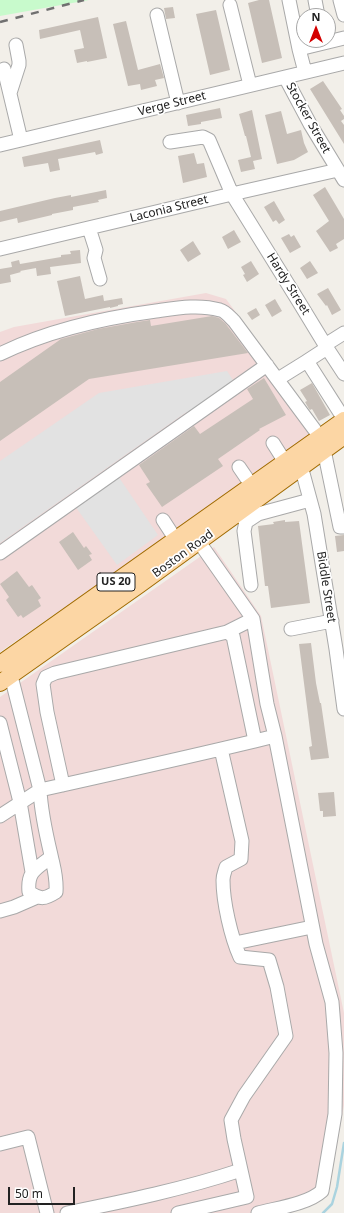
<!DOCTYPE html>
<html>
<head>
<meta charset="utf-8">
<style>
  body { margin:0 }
  #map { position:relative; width:344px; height:1213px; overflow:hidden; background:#f2efe9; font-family:"Noto Sans",sans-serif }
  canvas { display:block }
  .north { position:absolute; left:296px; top:8px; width:40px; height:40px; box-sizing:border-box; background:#fff; border:1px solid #a7a7a7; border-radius:50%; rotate:0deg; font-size:11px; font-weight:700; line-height:16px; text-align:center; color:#222 }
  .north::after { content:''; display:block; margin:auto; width:14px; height:18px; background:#d40000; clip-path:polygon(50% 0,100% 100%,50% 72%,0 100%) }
  .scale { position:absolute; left:8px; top:1187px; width:67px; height:18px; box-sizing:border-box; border:2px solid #222; border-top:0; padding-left:5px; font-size:12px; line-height:14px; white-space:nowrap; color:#222; -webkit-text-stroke:3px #fff; paint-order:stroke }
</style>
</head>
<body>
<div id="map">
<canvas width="344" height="1213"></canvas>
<div class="north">N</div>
<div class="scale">50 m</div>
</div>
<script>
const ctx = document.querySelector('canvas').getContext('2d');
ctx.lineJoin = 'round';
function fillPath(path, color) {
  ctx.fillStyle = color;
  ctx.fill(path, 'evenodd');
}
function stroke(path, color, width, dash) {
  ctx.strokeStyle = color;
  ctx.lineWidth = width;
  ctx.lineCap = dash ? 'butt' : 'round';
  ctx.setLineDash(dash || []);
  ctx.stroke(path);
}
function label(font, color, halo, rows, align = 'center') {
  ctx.font = font + ' "Noto Sans",sans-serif';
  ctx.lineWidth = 3.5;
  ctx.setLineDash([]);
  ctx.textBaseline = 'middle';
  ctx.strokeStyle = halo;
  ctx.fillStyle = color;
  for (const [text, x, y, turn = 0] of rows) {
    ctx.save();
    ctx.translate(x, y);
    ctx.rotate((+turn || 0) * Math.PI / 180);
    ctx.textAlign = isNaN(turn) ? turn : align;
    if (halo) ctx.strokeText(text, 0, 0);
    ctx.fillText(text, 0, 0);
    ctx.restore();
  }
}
fillPath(new Path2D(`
  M206,293L226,299L322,429L0,652V332L14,327Z
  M214,547L261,616L344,1013V1105L334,1162L310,1202L281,1213H0V697Z`), '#f2dad9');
fillPath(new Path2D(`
  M0,0H89L0,16Z`), '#c8facc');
fillPath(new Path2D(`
  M227,371L235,383L201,407L185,413L0,543V461L99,393Z
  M118,476L158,535L117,565L75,506Z`), '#e2e2e2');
stroke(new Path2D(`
  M323,1213L332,1204L337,1187L344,1143`), '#aad3df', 2.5);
fillPath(new Path2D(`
  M259,0H269L282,58L262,63L248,3Z
  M173,7L175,18L166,19L164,8Z
  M216,10L230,70L210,75L196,14Z
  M98,17L107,58L87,62V61L77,63L74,50L84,48L80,30L40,39L39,30Z
  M126,21L138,70L160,64L164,78L155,80L157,86L141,90L140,84L128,86L113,24Z
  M323,81L342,109L340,110L344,116V119L341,121L344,125V144L310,89Z
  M220,108L222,118L201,122V124L188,126L186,115Z
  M252,110L262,159L253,161L255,169L241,172L238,160L251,157L246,136H245L239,114Z
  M281,111L287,134L301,130L304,143L308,152L294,160L277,164L265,115Z
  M100,140L103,153L96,155L95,152L58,159L60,170L50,172L48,163L24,167L22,157Z
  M194,153L197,164L204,163L207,177L183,183L178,156Z
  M325,187L344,219V239L336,244L338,248L330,252L316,231L329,221L313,195Z
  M106,190L107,198L98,200L99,202L73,207V210L52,214V215L18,223L17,218L0,222V211L55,198L71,195V197Z
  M274,201L285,220L279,224L276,220L273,222L264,207Z
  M234,230L241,242L228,249L222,237Z
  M289,234L291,237L294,235L301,247L290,253L281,238Z
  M193,241L201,254L188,262L180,250Z
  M80,250L81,263L50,267L51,274L37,276L36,268L20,271L21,272L10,275L11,282L0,284V269L12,267L11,262L19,260L20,264L61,257V255L71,254L70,251Z
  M251,261L259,274L247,282L243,275L245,274L241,267Z
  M310,261L318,273L307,279L300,268Z
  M80,276L85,299L103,295L104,301L122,298L123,304L118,305V306L110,308V307L65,316L57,281Z
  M328,288L341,310L332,315L327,305L326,306L317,294Z
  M275,299L282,311L272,317L265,305Z
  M256,308L260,315L252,320L247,313Z
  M212,316L219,318L225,323L248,353L89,379L0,441V382L61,339L98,329L137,322L150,320L151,326Z
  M264,378L286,415L259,429L260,430L218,459L223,466L162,507L146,484L150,482L139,465L194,426L200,434L253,399L247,389Z
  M312,383L330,415L319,421L312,409L310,410L309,409L305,402L307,401L300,390Z
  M285,520V522L299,521L310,603L271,608L268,586H265L258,526L274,524L273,522Z
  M73,532L84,548L86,546L92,554L89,555L92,560L78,570L59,542Z
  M344,535V551L337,552L335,536Z
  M17,571L29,587L32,585L41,598L38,600L41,606L23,618L21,615L18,617L6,600L9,597L0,584Z
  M311,643L316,683L320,703H321L329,758L311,760L309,747L312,746L299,644Z
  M334,792L336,816L323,817V811H320L318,793Z`), '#c7bfb8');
const minor = new Path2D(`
  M289,0L299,49
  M315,0L318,16
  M340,0L344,15
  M230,5L250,85
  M157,15L178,103
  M4,69L21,140
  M305,72L299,49L344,38
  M285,77L310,124L344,180
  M10,93L19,65V61L16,45
  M170,142L203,137L209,140L232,194L299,302L327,348L344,374
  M0,145L344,63
  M89,228L96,250L94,258L100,279
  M0,249L232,194L338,170
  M325,345L344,333
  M327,348L307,361L344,419
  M0,354C49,330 103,318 156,311C177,308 199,304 220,310C225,311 230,317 234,321L320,437
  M278,379L307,361
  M273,443L285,462
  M324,450L340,527H344
  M301,466L314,514L336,649L344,709
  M239,467L252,486
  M239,512L246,522L258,514L310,500
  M163,520L176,540
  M246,522L244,531L251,585
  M199,542L253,619L227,632
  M0,553L267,365
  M253,619L267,704L275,736L255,741
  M291,629L332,621
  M0,723L20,802L32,872
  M0,816L40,790L11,676
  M51,857C36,869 27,871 29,892C41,900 45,899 56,892C57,877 54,869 51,855C46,834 41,812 40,790C112,774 184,758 255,741L233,636L227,632L55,673L46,677L43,684L47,712L63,785
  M0,911L14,907L37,897
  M235,943L312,927
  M0,1144L28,1137L47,1213
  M67,1213C126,1201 184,1189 241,1170
  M178,1213L247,1197L234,1139L231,1120L244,1096L286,1036L277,987L269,960L240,957C231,937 223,902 223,880C223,875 225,871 226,867L241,859L242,841L221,749
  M258,1213C277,1208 308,1204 322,1191L335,1114L336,1053L332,1002L316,944L275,736`);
const major = new Path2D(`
  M0,664L344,420
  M0,683L139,585L344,436`);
stroke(minor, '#a9a9a9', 15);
stroke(major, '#a06b00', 18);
stroke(minor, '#fff', 13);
stroke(major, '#fcd6a4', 16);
stroke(new Path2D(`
  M0,22L84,0`), '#707070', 2.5, [8, 8]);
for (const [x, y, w] of [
  [116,582,38]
]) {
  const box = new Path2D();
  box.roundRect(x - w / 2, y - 9, w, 18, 3);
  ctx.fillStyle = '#fff';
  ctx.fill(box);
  stroke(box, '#222', 1);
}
label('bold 11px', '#222', null, [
  ["US 20",116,582]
]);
label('12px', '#222', '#fff', [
  ["Verge Street",172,104,-14],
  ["Stocker Street",308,118,61],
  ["Laconia Street",169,209,-14],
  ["Hardy Street",288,284,58],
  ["Boston Road",183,554,-36],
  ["Biddle Street",326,587,81]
]);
</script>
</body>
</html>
